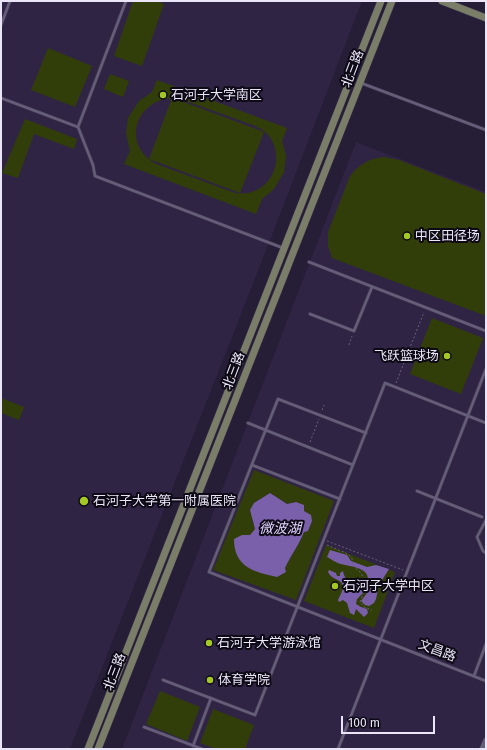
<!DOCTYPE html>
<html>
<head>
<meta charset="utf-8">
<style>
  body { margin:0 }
  #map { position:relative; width:487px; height:750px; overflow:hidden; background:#261d36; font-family:"Fira Sans",sans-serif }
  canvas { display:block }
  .frame { position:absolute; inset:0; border:2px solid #eae5f7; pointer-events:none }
  .scale { position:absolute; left:341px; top:716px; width:94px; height:18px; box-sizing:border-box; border:2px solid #eae5f7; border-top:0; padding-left:5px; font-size:12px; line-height:14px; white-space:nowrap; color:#eae5f7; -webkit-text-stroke:3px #0d0915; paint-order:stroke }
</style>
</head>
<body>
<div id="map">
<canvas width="487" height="750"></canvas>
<div class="frame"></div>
<div class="scale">100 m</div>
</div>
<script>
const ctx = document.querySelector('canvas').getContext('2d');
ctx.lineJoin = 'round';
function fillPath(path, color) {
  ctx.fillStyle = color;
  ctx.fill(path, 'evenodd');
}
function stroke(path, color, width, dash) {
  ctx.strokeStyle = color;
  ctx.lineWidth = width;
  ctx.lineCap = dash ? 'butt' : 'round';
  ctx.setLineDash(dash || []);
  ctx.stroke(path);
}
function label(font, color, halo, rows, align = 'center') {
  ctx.font = font + ' "Fira Sans","Noto Sans SC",sans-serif';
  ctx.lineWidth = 4;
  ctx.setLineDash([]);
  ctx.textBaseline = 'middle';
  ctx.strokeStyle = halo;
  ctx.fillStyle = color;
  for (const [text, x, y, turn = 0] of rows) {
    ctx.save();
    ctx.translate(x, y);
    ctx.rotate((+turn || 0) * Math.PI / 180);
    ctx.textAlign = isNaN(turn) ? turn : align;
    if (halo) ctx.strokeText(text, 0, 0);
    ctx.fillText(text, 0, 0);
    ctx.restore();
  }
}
fillPath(new Path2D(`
  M1,1H362L269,243L70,749H1Z
  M356,142L486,192V749H122Z`), '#2f2444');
fillPath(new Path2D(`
  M133,1H156L164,4L142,66L114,56Z
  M48,48L92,66L75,107L31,90Z
  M110,74L129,81L123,97L104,89Z
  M157,80L287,128L282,141L286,156L284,172L274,189L262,199L256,214L124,164L130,151L126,133L128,118L139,101L152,92ZM171,98H172L149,159L240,193L264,132L173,98L180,99C199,106 217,112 236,119C245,123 256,125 264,131C279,143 280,167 268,181C260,191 248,195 235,193L159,165C122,149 132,102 171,98Z
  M25,119L77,139L74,149L34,134L18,178L2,173Z
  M384,157L399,160L486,194V316L332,258L328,246V232L350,176C358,165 370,158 384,157Z
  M432,318L483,338L461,394L410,374Z
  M1,398L24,407L19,420L1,413Z
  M254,470L334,501L296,600L213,570ZM270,493L287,504L296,502L312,521L308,531L304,532C299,545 291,555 285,568L242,535H250L255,529L252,520L254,503Z
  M326,545L395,572L374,628L304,601Z
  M160,691L200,707L187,741L146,724Z
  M213,709L254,725L245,749H216L200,743Z`), '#323e09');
fillPath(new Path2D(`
  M270,493L287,504L296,502L304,505V511L311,515L312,521L308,531L304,532C299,545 291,555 285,568L286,572L277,577C254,572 234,567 234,539L242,535H250L255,529L250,510L254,503Z
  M330,550L347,555L351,561L367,567L376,565L389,569L379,585L376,599L374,603L369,606L365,605L361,601L372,586V583L368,582C370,567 351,567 341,564C336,563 331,559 327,557Z
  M329,570L336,573L337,576H340V573L343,571C344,578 348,583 355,585L360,580L365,589L363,591V593L357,599L356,604L361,607L367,609L368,613L364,617L356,609L354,615L350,613L347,603L343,600L339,602L338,600C351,576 334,584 328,572Z`), '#7a5fab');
const lane = new Path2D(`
  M1,25L10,1
  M361,83L486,130
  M1,98L78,127L93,165L95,176L283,248
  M78,127L126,1
  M309,262L486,331
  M310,314L354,331L372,287
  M248,423L353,465
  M366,433L278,399L209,572L486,681
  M252,465L340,499
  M417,491L482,517
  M486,520L477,537L483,551L486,553
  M474,676L486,644
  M163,680L255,715L385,383L486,423
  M144,727L202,749
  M193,746L211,698
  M338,749L486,369`);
const street = new Path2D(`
  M482,749L486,740`);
const secondary = new Path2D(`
  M442,1L486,18
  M88,749L381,1
  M98,749L392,1`);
stroke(lane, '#3f374d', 4);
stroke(street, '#3f374d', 6);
stroke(secondary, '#3f374d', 8);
stroke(new Path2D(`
  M349,345L352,336
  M396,383L424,312
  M322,410L324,405
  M310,442L319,419
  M327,541L403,570
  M327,545L346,553L352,558C353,570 357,567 362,575C365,579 366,584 368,588L367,592L363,591L364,594H361L362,597L360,602L364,607L372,610`), '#686077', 1, [2, 2]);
stroke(lane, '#665d7b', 2.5);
stroke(street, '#665d7b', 5);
stroke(secondary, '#7a7e69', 7);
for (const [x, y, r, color] of [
  [163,95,4,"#a4c825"],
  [407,236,4,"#a4c825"],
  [447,356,4,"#a4c825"],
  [84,501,5,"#a4c825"],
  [335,586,4,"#a4c825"],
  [209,643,4,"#a4c825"],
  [210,680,4,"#a4c825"]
]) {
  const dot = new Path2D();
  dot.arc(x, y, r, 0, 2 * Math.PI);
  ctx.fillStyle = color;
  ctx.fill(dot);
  stroke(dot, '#0d0915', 1.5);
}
label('13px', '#eae5f7', '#0d0915', [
  ["北三路",353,69,-69],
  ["北三路",234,371,-69],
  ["文昌路",437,651,21],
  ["北三路",115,672,-69]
]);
label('13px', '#eae5f7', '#0d0915', [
  ["石河子大学南区",171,95],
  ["中区田径场",415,236],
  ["飞跃篮球场",439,356,"right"],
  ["石河子大学第一附属医院",93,501],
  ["石河子大学中区",343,586],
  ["石河子大学游泳馆",217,643],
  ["体育学院",218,680]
], 'left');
label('italic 14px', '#e0d4fe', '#0d0915', [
  ["微波湖",280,529]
]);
</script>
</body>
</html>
